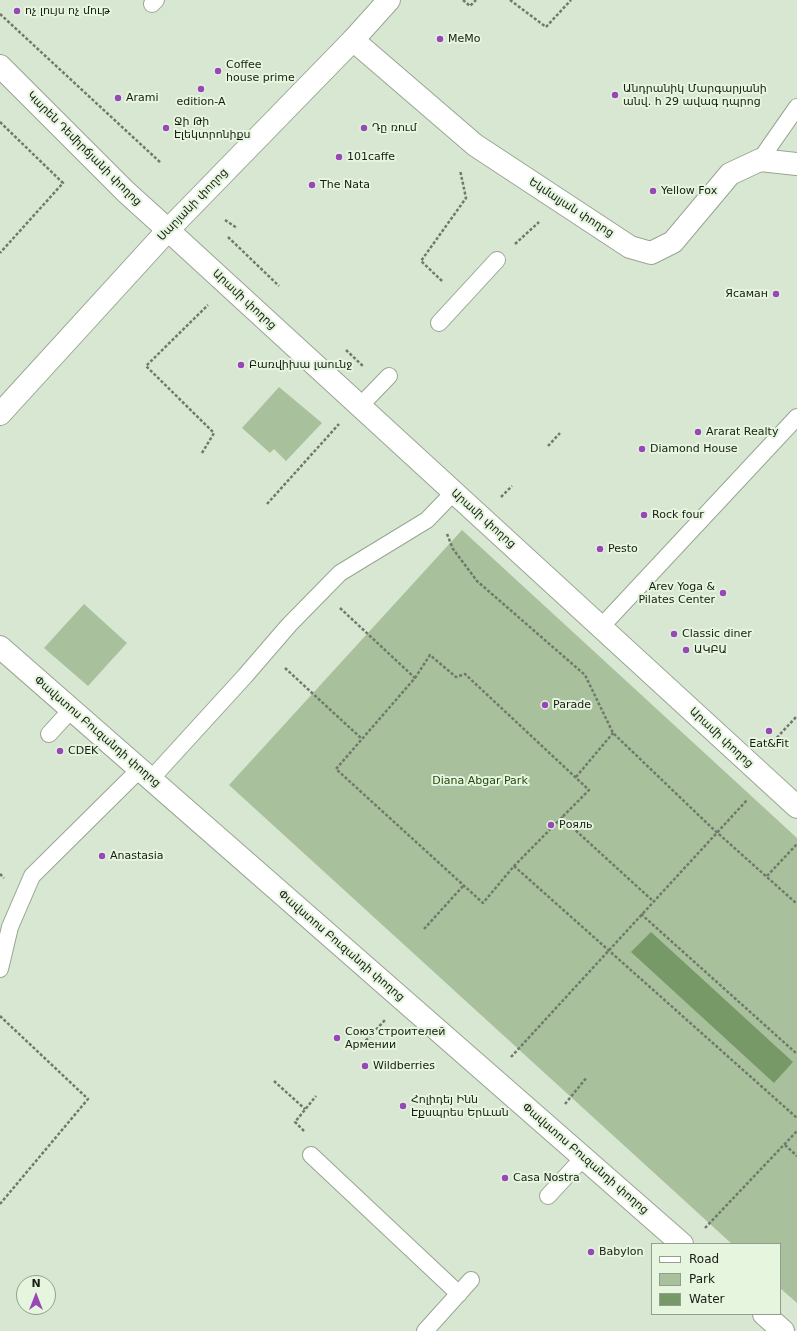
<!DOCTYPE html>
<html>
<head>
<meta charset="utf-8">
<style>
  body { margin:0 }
  #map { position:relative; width:797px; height:1331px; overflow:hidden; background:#d8e7d1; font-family:"DejaVu Sans",sans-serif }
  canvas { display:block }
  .legend { position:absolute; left:651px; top:1243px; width:130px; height:72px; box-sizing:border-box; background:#e5f5de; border:1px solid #939f8e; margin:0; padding:5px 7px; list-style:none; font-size:12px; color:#181d15 }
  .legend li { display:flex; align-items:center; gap:8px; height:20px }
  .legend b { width:20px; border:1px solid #939f8e }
  .north { position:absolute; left:16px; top:1275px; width:40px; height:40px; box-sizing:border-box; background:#e5f5de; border:1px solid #939f8e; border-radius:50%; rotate:0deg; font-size:11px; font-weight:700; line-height:16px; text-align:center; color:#181d15 }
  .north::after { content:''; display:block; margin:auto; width:14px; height:18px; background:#9847b6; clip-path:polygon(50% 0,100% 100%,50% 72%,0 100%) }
</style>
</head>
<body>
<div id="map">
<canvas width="797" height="1331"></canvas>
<ul class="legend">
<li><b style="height:5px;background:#fff"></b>Road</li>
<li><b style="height:11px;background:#a8c19c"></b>Park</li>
<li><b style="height:11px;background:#779867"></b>Water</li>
</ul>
<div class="north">N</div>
</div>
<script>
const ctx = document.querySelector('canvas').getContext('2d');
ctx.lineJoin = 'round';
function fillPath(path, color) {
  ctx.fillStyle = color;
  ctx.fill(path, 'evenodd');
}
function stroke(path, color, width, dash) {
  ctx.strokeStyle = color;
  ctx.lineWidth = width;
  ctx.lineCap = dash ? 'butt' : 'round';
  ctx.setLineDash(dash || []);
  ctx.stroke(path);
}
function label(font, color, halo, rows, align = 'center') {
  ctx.font = font + ' "DejaVu Sans","Noto Sans Armenian",sans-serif';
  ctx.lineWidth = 4;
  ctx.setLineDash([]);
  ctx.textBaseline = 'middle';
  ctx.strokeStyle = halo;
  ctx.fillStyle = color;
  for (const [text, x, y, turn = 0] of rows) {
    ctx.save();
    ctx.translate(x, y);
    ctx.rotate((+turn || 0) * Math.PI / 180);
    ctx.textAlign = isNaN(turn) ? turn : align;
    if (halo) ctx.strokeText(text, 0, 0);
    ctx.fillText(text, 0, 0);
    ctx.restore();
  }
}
fillPath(new Path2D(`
  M279,387L322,423L286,461L274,449L270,453L242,428Z
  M462,530L797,838V1303L780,1288V1244H732L229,785Z
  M84,604L127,643L88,686L44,648Z`), '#a8c19c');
fillPath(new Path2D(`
  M651,932L793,1062L774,1083L631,952Z`), '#779867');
const service = new Path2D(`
  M152,4L156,0
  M760,160L797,107
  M439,323L497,260
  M360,406L389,376
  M601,627L797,417
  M49,734L71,710
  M151,779L245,676L289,625L340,573L427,520L454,492
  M0,969L10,927L32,876L139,770
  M311,1155L459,1294
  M548,1196L583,1158
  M425,1331L471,1280`);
const minor = new Path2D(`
  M353,40L475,145L630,247L651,253L673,242L730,174L760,160L797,164
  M0,66L126,192L168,230`);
const tertiary = new Path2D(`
  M168,230L797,807
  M0,647L682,1244
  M764,1314L783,1331`);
const secondary = new Path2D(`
  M0,414L168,230L353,40L389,0`);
stroke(service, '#98a691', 18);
stroke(minor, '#98a691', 24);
stroke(tertiary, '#98a691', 24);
stroke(secondary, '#98a691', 24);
stroke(new Path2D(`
  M463,0L470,6L476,0
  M510,0L546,27L571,0
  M0,14L161,163
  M0,122L63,183L0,253
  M225,220L237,228
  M228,237L279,286
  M515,244L539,222
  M442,281L421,261L466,198L460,170
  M346,350L364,367
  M548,446L560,433
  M202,453L214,433L146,366L208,305
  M501,497L512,486
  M267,504L339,424
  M447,534L453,549L477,581L585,675L613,733L711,827L797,904
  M340,608L415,678L336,769L483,903L514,866L589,790L465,674L456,677L430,655L415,678
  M285,668L362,739
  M770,745L797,716
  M576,777L613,733
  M561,817L653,901
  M514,866L797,1118
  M0,874L4,878
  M767,876L797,844
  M641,914L797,1054
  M424,929L464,885
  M0,1016L88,1099L0,1204
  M359,1048L385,1020
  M511,1057L747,800
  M274,1081L305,1109
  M565,1104L587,1077
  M304,1131L295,1122L316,1096
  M785,1145L797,1156
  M705,1228L797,1131`), '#70796b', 2.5, [3, 2]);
stroke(service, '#fff', 16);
stroke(minor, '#fff', 22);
stroke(tertiary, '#fff', 22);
stroke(secondary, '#fff', 22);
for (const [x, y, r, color] of [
  [17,11,4,"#9847b6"],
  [440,39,4,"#9847b6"],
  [218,71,4,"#9847b6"],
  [201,89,4,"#9847b6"],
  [615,95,4,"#9847b6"],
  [118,98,4,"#9847b6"],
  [166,128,4,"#9847b6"],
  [364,128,4,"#9847b6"],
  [339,157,4,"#9847b6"],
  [312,185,4,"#9847b6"],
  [653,191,4,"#9847b6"],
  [776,294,4,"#9847b6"],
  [241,365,4,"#9847b6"],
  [698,432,4,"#9847b6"],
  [642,449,4,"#9847b6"],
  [644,515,4,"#9847b6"],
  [600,549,4,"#9847b6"],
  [723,593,4,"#9847b6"],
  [674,634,4,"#9847b6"],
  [686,650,4,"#9847b6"],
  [545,705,4,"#9847b6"],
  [769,731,4,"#9847b6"],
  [60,751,4,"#9847b6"],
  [551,825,4,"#9847b6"],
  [102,856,4,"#9847b6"],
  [337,1038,4,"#9847b6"],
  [365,1066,4,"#9847b6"],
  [403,1106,4,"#9847b6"],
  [505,1178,4,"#9847b6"],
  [591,1252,4,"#9847b6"]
]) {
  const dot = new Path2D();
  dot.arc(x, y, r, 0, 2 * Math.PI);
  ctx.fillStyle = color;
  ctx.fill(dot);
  stroke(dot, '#e5f5de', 1.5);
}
label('11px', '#181d15', '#e5f5de', [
  ["ոչ լույս ոչ մութ",25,11],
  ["MeMo",448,39],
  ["Coffee",226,65],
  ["house prime",226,78],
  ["Անդրանիկ Մարգարյանի",623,89],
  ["անվ. հ 29 ավագ դպրոց",623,102],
  ["Arami",126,98],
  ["edition-A",201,102,"center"],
  ["Ջի Թի",174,122],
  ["Էլեկտրոնիքս",174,135],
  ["Դը ռում",372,128],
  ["101caffe",347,157],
  ["The Nata",320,185],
  ["Yellow Fox",661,191],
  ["Ясаман",768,294,"right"],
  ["Բառվիխա լաունջ",249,365],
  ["Ararat Realty",706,432],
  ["Diamond House",650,449],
  ["Rock four",652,515],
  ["Pesto",608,549],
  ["Arev Yoga &",715,587,"right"],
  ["Pilates Center",715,600,"right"],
  ["Classic diner",682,634],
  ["ԱԿԲԱ",694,650],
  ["Parade",553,705],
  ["Eat&Fit",769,744,"center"],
  ["CDEK",68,751],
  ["Рояль",559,825],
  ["Anastasia",110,856],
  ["Союз строителей",345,1032],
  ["Армении",345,1045],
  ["Wildberries",373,1066],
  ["Հոլիդեյ Ինն",411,1100],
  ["Էքսպրես Երևան",411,1113],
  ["Casa Nostra",513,1178],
  ["Babylon",599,1252]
], 'left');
label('11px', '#181d15', '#e5f5de', [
  ["Կարեն Դեմիրճյանի փողոց",84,149,45],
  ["Սարյանի փողոց",193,205,-46],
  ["Եկմալյան փողոց",571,208,33],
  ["Արամի փողոց",244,300,43],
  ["Արամի փողոց",483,519,42],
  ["Փավստոս Բուզանդի փողոց",97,732,41],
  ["Արամի փողոց",721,738,43],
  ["Փավստոս Բուզանդի փողոց",341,946,41],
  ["Փավստոս Բուզանդի փողոց",585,1159,41]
]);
label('11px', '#254611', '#e5f5de', [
  ["Diana Abgar Park",480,781]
]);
</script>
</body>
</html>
